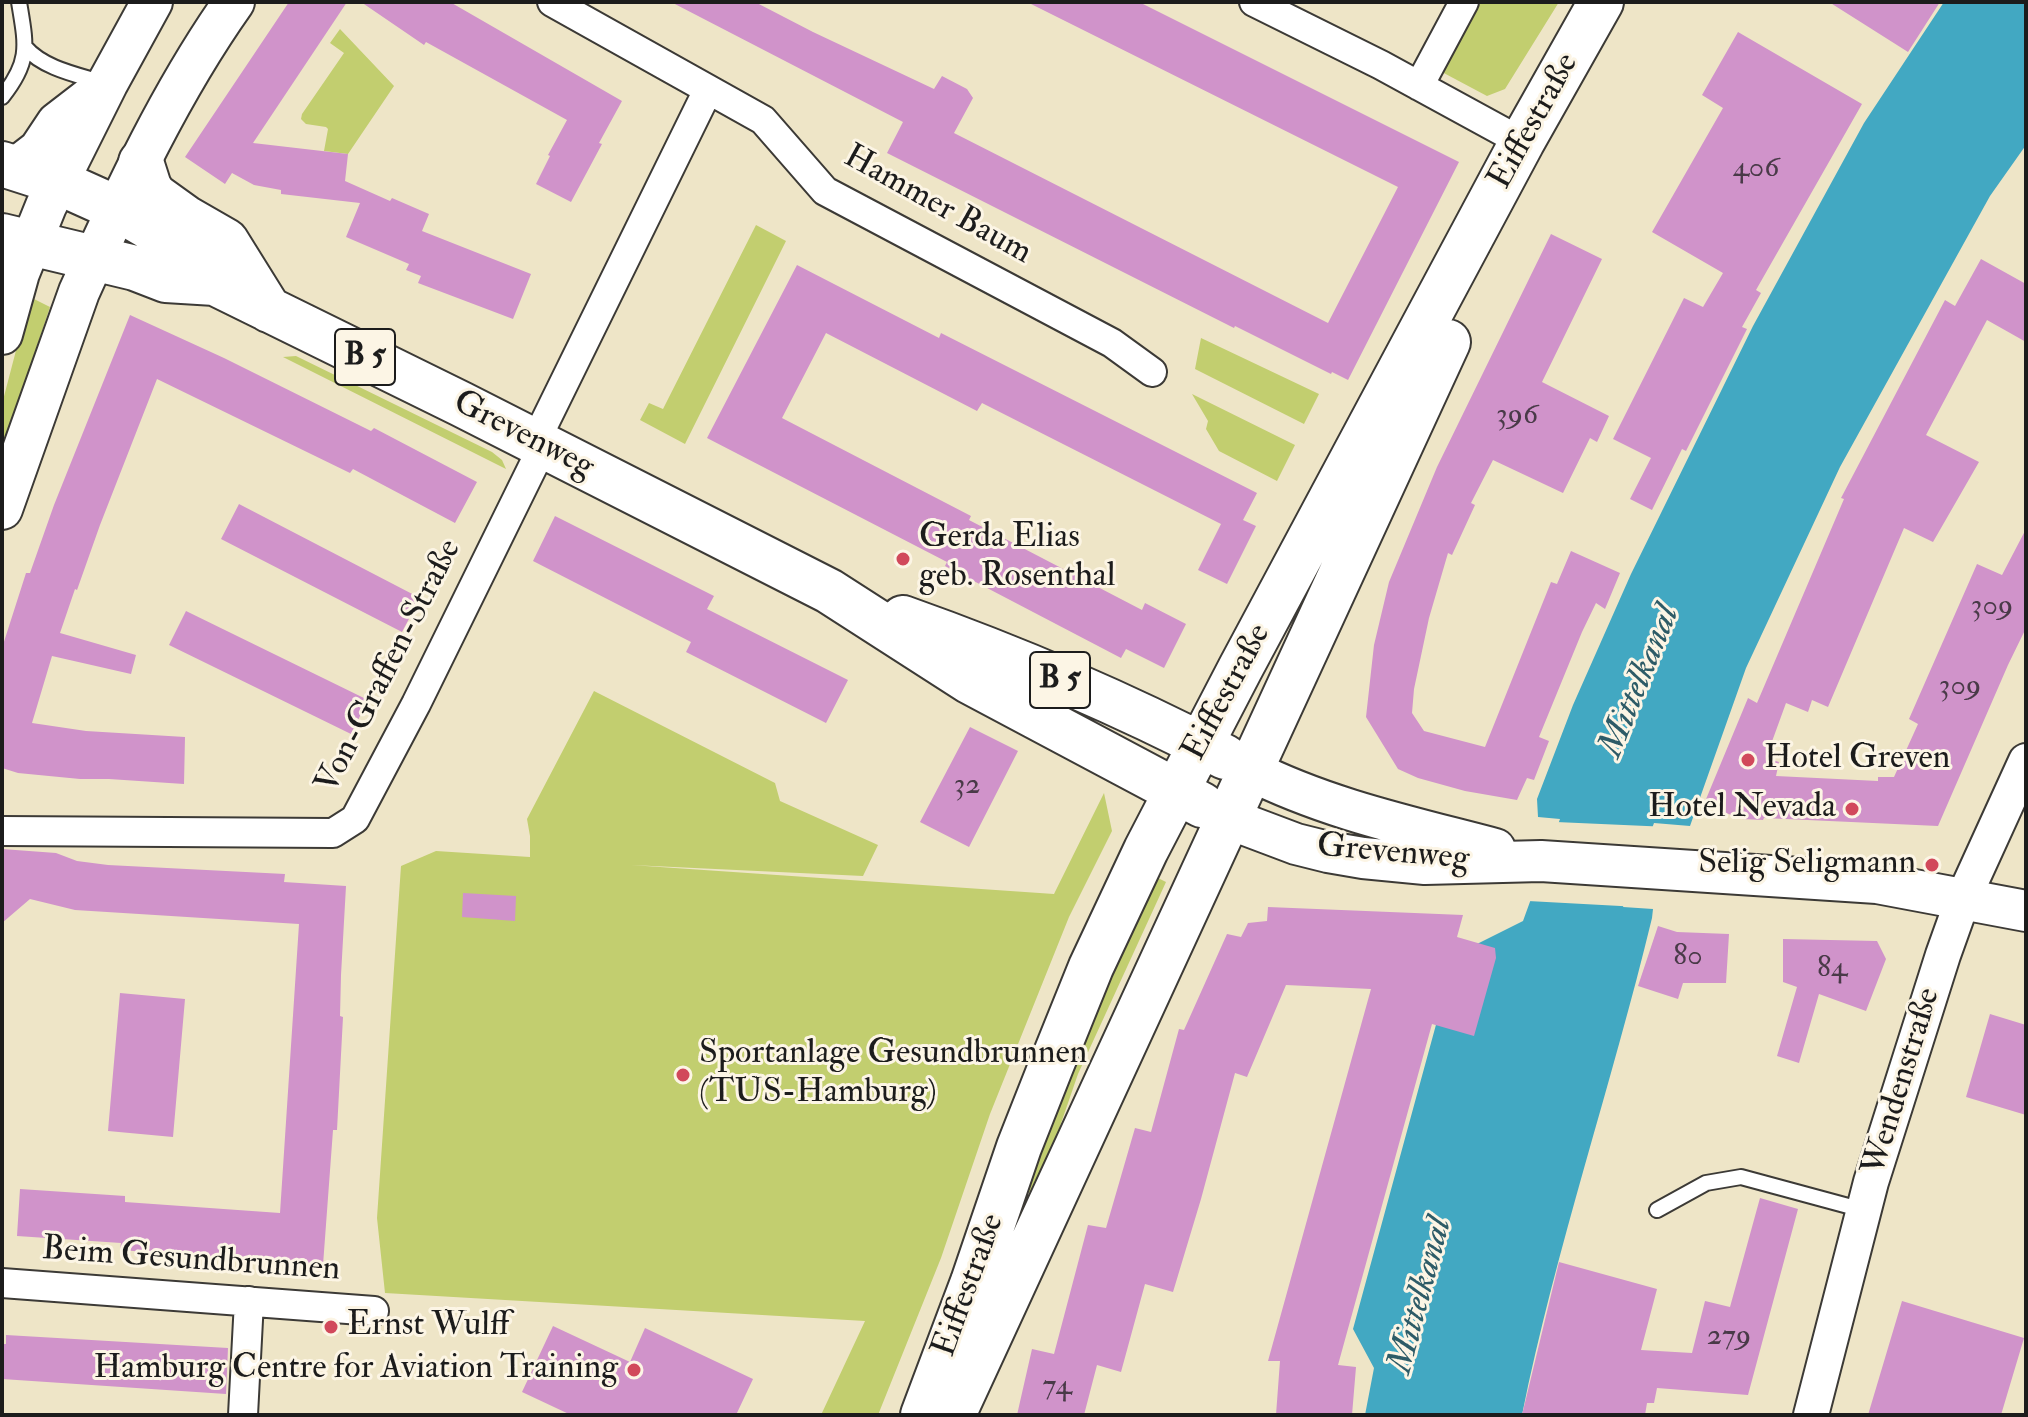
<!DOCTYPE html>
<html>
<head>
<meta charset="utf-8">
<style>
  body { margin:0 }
  #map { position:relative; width:2028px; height:1417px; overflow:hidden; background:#eee5c7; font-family:"IM FELL Double Pica",serif }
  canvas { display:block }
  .frame { position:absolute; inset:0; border:4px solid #1c1c1c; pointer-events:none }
</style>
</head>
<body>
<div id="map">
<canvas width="2028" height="1417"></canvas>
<div class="frame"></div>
</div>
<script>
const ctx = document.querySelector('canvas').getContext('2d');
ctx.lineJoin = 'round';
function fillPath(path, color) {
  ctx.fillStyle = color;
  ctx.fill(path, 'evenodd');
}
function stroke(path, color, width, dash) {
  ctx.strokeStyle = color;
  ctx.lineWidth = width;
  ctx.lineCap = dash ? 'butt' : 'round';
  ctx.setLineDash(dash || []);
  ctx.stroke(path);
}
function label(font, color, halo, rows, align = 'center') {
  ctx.font = font + ' "IM FELL Double Pica",serif';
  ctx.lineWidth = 6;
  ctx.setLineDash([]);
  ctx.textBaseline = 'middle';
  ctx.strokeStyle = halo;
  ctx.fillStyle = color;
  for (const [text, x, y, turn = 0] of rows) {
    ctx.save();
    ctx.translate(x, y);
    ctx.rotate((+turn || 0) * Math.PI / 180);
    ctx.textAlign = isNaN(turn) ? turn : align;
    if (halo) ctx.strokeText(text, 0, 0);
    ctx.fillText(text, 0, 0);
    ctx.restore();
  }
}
fillPath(new Path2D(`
  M1481,2H1559L1505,89L1487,96L1440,71Z
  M340,29L394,86L348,154L324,151L328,129L326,127L306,124L301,119L302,114L344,53L330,43Z
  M756,225L786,241L685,444L640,420L649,403L663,409Z
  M30,297L50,307L2,451V404Z
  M1201,338L1319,394L1304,424L1195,369Z
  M296,356L492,452L502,460L506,469L283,357Z
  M1192,394L1295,445L1277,481L1219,451L1206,429L1208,421Z
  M594,691L775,783L780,801L878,845L863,876L631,865L1054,894L1104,793L1112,831L1069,917L990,1114L941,1258L878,1415H821L865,1321L385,1293L377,1218L401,866L436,851L530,857V836L527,819Z
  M1150,874L1166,882L1078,1074L1038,1190L1027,1193L1023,1189Z`), '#c2ce6f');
fillPath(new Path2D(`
  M1944,2H2026V145L1990,196L1840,467L1746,668L1690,826L1654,823L1623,907L1653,909L1652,918C1612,1084 1556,1247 1522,1415H1365L1374,1368L1353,1329L1455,955L1523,921L1560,819L1538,817L1537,799L1573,705L1631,574L1753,326L1864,123Z`), '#42a8c2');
fillPath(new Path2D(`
  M1556,822L1669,827L1668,828L1657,827L1628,904L1640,905L1639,907L1528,901Z`), '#eee5c7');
fillPath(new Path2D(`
  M289,2H347L253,143L348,154L345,181L390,201L392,198L429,214L422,231L531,274L513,319L418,283L421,276L406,270L409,264L346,237L360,203L281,194V190L254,185L232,173L225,184L185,157Z
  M361,2H450L622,101L599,143L602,144L571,202L536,184L550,156L548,155L567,120L426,42L424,45Z
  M671,2H755L813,32L934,89L942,76L967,89L973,98L954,133L1328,323L1398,187L1027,2H1139L1459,162L1348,380L1332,372L1331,374L1235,326L1234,328L887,153L903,122Z
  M1829,2H1940L1908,52Z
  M1738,32L1862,104L1756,290L1761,293L1742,327L1747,329L1686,451L1682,449L1652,510L1630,499L1651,458L1613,439L1684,298L1703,307L1723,273L1652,232L1723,108L1702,95Z
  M1551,234L1602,259L1542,382L1609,416L1597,442L1590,438L1563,493L1493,460L1471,503L1475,505L1452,555L1448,553L1429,618L1414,689L1412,713L1424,731L1485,747L1551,582L1557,584L1571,551L1620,573L1605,609L1596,603L1582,632L1539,737L1549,741L1534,780L1527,778L1517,800L1465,791L1418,778L1398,769L1366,717L1374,645L1389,582L1437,467Z
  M1981,259L2026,284V342L1987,320L1926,435L1979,462L1933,542L1904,528L1828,707L1812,700L1808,712L1786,703L1766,758L1779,762L1776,776L1878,781V777H1894L1918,724L1909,719L1977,564L2002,575L2026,529V628L2008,665L1938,826L1764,818L1763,820L1741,819L1704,804L1748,698L1757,703L1844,499L1841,498L1945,300L1955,306Z
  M797,265L939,338L941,333L1257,493L1243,520L1256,526L1227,584L1198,570L1221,524L982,403L977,411L826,333L782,418L971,516L969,520L1142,610L1145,603L1186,624L1164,668L1126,649L1121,658L945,566L947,562L707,438Z
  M130,315L224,358L371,431L374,428L477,482L455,523L353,469L350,473L157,379L100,525L77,590L75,589L60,633L136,655L131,674L52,656L32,723L86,731L185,737L184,784L109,779H80L18,773L2,768V648L26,573H30L54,505Z
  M239,504L420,598L402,632L221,539Z
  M555,516L714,596L707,609L848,680L826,723L686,652L691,642L533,561Z
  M186,611L368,700L351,734L169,645Z
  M970,727L1018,751L969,847L920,822Z
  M2,849L56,853L77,861L108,865L285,874L284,882L346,886L341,975L340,1016L343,1017L337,1130H333L323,1265L120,1250L121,1243L17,1236L20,1189L125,1196V1202L280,1213L299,924L75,910L30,899L2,923Z
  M463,893L516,896L515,921L462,917Z
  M1268,907L1463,915L1457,937L1495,948L1496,958L1474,1036L1432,1024L1338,1365L1356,1367L1352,1415H1276L1280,1361H1268L1371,989L1286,985L1247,1077L1235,1073L1201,1199L1173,1292L1145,1284L1121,1372L1097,1365L1084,1415H1017L1032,1349L1054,1354L1088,1225L1106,1228L1135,1128L1151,1132L1179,1029L1184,1030L1227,934L1241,937L1248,923L1267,921Z
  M1658,926L1677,932L1729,934L1726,983H1683L1678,999L1638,986Z
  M1783,939L1877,941L1886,959L1866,1011L1819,994L1799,1063L1777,1056L1797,987L1783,982Z
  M120,993L185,999L173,1137L108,1131Z
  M1990,1014L2026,1025V1115L1966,1097Z
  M1760,1198L1798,1209L1748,1395L1657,1388L1654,1403H1647L1645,1415H1522L1559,1262L1657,1289L1641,1350L1692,1353L1705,1301L1730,1307Z
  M1902,1301L2024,1338L2001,1415H1868Z
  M553,1326L630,1362L645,1328L753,1379L736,1415H571L522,1392Z
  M6,1335L228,1348L226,1394L2,1379V1344H6Z`), '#d093ca');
const service = new Path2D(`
  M25,47C44,69 78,75 104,83
  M2,97C31,61 26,45 19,2
  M1657,1210L1706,1183L1741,1177L1863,1210`);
const minor = new Path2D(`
  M552,2L763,120L825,191L1112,343L1152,372
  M1254,2L1381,65L1522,142
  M1419,86L1464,2
  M535,442L708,90
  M2,831L333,833L355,819L416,704L543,446
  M2,1283L374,1311
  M243,1415L249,1301`);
const tertiary = new Path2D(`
  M1811,1415L1871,1182L1943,955L1963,899L2026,761`);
const secondary = new Path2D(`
  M17,167L39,150L57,123L92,96
  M2,334L19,273L46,206L107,84L152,2
  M2,509L79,292C124,192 171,91 234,2
  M1250,770C1327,809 1412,827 1495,849
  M1227,818L1296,844L1328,852L1363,858L1425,864L1541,861L1877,883L2026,911`);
const primary = new Path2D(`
  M141,162L149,187L154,195L186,218L226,241L269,310
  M2,164L58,182L118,209L183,247L215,283L461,404L829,591L969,681L1202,805
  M2,236L135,268L166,280L215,283
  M903,618C1013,657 1121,703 1225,757
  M923,1415L973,1282L1019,1147L1051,1066L1091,967L1146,850L1240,669L1522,142L1601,2
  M953,1415L1448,342`);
stroke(service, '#3c3a36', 18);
stroke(minor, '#3c3a36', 32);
stroke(tertiary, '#3c3a36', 38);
stroke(secondary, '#3c3a36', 44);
stroke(primary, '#3c3a36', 48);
stroke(service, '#fff', 14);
stroke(minor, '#fff', 28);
stroke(tertiary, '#fff', 34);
stroke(secondary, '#fff', 40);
stroke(primary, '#fff', 44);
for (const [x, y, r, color] of [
  [903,559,8,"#d1495b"],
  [1748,760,8,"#d1495b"],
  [1852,809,8,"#d1495b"],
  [1932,865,8,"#d1495b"],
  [683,1075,8,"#d1495b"],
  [331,1327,8,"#d1495b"],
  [634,1370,8,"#d1495b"]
]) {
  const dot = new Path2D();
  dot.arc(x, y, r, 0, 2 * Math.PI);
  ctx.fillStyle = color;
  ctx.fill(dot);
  stroke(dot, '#fcf5e5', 3);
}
label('30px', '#493a48', null, [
  ["406",1756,170],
  ["396",1517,417],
  ["309",1992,608],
  ["309",1960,688],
  ["32",967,787],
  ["80",1688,958],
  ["84",1832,970],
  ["279",1729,1338],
  ["74",1057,1388]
]);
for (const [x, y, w] of [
  [365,357,60],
  [1060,680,60]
]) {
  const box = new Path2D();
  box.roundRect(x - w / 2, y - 28, w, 56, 6);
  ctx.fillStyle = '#fcf5e5';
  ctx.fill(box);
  stroke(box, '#1c1c1c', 2);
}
label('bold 32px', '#1c1c1c', null, [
  ["B 5",365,357],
  ["B 5",1060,680]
]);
label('34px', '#1c1c1c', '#fcf5e5', [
  ["Eiffestraße",1535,122,-61],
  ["Hammer Baum",937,206,29],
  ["Grevenweg",523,436,27],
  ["Von-Graffen-Straße",390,667,-63],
  ["Eiffestraße",1228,693,-62],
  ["Grevenweg",1393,854,5],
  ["Wendenstraße",1903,1082,-73],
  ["Beim Gesundbrunnen",191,1261,4],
  ["Eiffestraße",970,1286,-70]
]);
label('34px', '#1c1c1c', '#fcf5e5', [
  ["Gerda Elias",919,539],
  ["geb. Rosenthal",919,578],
  ["Hotel Greven",1764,760],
  ["Hotel Nevada",1836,809,"right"],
  ["Selig Seligmann",1916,865,"right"],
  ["Sportanlage Gesundbrunnen",699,1055],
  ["(TUS-Hamburg)",699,1094],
  ["Ernst Wulff",347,1327],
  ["Hamburg Centre for Aviation Training",618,1370,"right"]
], 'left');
label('italic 36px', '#2d5b67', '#fcf5e5', [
  ["Mittelkanal",1641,682,-68],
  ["Mittelkanal",1422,1296,-75]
]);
</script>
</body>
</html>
